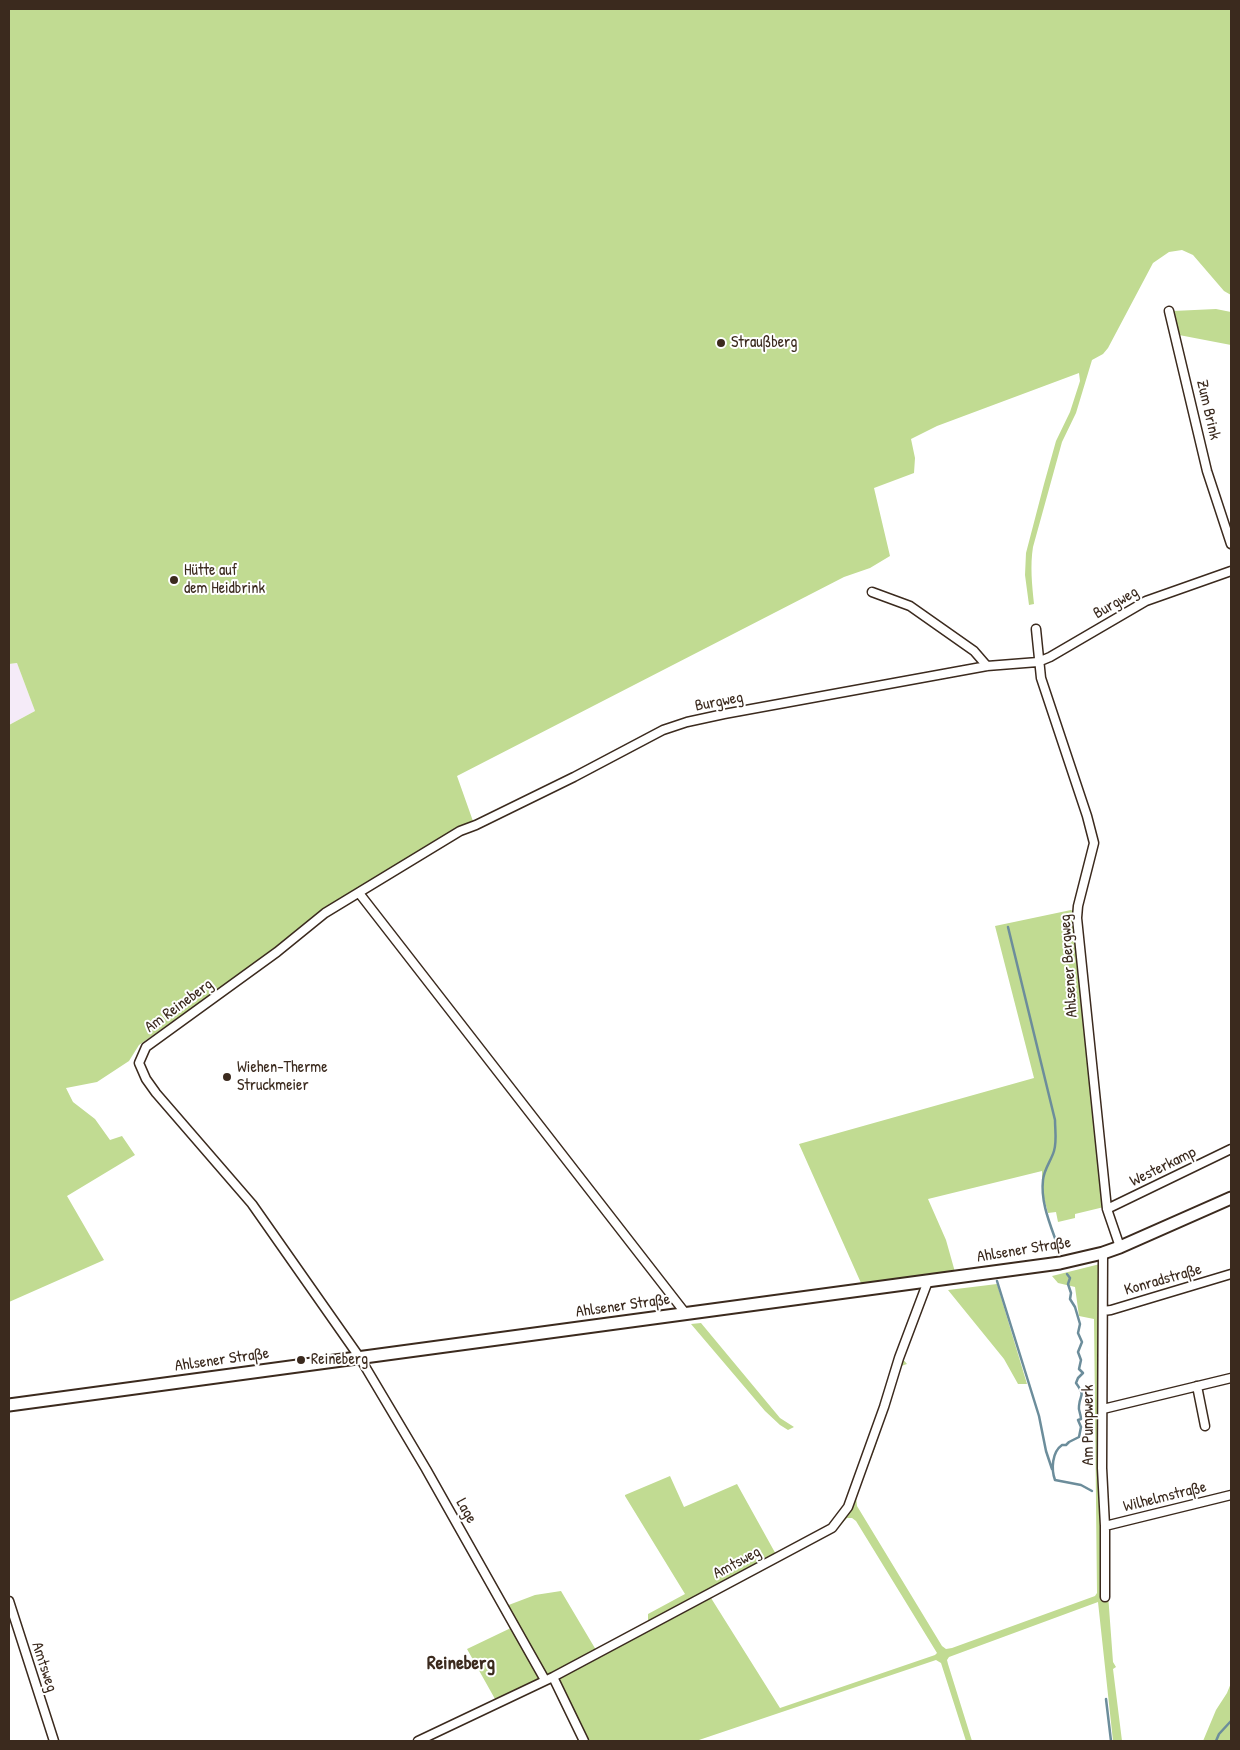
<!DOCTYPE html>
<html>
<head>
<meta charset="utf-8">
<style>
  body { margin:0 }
  #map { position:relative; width:1240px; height:1750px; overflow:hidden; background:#fff; font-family:"Patrick Hand",sans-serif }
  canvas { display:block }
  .frame { position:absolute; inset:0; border:10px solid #3b2a1e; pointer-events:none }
</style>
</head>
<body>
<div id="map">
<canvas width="1240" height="1750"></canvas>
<div class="frame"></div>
</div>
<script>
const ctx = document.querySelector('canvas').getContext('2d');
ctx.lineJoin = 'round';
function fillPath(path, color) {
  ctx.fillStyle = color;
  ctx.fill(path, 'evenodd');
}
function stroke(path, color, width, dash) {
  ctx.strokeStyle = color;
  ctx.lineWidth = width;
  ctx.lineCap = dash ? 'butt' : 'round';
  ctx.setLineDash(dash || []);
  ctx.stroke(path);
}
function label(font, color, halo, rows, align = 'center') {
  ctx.font = font + ' "Patrick Hand",sans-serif';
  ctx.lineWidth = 4;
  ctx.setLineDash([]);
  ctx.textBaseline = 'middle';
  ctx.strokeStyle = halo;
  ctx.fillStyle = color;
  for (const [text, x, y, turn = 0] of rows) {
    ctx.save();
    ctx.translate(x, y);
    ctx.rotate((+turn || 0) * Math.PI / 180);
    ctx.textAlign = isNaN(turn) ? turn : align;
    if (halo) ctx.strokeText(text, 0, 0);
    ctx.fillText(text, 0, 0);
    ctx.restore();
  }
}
fillPath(new Path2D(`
  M17,663L35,711L9,725V664Z`), '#f5ebf8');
fillPath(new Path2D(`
  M9,9H1231V295L1224,291L1193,255L1182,250L1169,252L1153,263L1108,348L1103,354L1092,360L1076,413L1062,442L1033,547C1030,566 1032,584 1034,604L1029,605L1025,575L1026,553L1044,484L1056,441L1070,412L1080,381L1079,373L937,426L911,439L915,458L914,473L874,488L890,556L870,568L844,577L457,776L474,824L460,829L274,950L139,1045L129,1061L97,1082L66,1088L73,1102L95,1119L110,1140L122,1136L135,1155L67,1196L104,1260L9,1302V725L35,711L17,663L9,664Z
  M1216,309L1231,312V345L1179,335L1173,311Z
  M1071,910L1074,912L1075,918L1104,1207L1075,1214V1218L1058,1222L1056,1212L1048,1213L1042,1191V1171L928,1199L946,1240L955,1272L861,1283L799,1144L1034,1078L995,926Z
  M1100,1264L1108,1594L1113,1662L1116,1667L1113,1669L1122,1741H1113L1098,1602L949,1657L947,1660L948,1664L972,1741H966L941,1663L936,1660L696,1741H585L552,1673L495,1699L467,1649L515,1626L506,1606L535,1595L561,1591L596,1650L648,1623V1614L685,1594L625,1496V1495L670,1476L684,1507L737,1484L778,1558L830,1531L849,1507L891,1387L886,1388L897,1352L907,1364L901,1366L875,1448L856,1496L857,1506L942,1646L946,1649L952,1648L1095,1596L1097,1593L1094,1319L1079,1316L1075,1287L1058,1283L1052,1276ZM847,1518H852L856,1521L937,1653L935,1655L780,1708L711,1598L831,1534L839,1527Z
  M997,1284L1027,1384H1018L1004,1359L948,1290Z
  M701,1323L780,1418L794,1427L788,1430L780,1425L765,1411L691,1324Z
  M1231,1683V1741H1203L1216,1710L1227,1693Z`), '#c1db92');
stroke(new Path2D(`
  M1008,927L1055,1120C1055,1130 1057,1141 1054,1151C1051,1161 1044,1169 1043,1180C1040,1205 1053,1230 1060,1253
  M1067,1274L1070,1278L1068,1284L1071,1293L1070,1299L1075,1307L1080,1324L1078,1333L1082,1342L1078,1352L1081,1360L1079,1369L1083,1373L1078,1378L1076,1383C1086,1397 1080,1393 1079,1406C1078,1410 1081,1414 1081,1419L1078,1420L1081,1427L1079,1437L1069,1442L1066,1445H1062C1052,1452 1051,1469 1055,1480L1081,1485L1092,1491
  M997,1281L1039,1416L1046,1451L1052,1469
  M1106,1699L1111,1741
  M1216,1741L1219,1734L1231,1721`), '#6c8d9b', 2.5);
const street = new Path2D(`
  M1169,311L1207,471L1231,544
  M872,592L910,606L974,651L987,666
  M1036,629L1041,678L1087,816L1094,843L1078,906L1077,918L1107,1209L1120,1247
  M359,893L686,1314
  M1107,1209L1231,1149
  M1103,1253L1102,1468L1105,1526V1597
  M1103,1311L1111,1310L1231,1274
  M1197,1386L1205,1426
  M1103,1409L1231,1378
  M1105,1526L1231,1495
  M9,1601L54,1741
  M553,1677L584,1741
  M545,1680L426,1469L360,1358L252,1204L156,1093L146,1079L139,1063L146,1047L277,952L325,913L460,831L476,825L574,777L663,730L687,722L724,714L987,666L1038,662L1050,657L1146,601L1231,571
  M418,1741L553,1677L832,1528L848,1507L884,1407L899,1358L928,1281`);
const secondary = new Path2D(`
  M9,1405L1060,1263L1103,1253L1120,1247L1231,1198`);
stroke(street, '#3b2a1e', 11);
stroke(secondary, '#3b2a1e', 15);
stroke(street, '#fff', 8);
stroke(secondary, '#fff', 11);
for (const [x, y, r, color] of [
  [721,343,5,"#3b2a1e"],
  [174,580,5,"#3b2a1e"],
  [227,1077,5,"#3b2a1e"],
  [301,1360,5,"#3b2a1e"]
]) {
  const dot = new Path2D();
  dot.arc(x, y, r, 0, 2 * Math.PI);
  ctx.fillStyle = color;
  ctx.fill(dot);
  stroke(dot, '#fff', 2);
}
label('16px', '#3b2a1e', '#fff', [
  ["Straußberg",731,343],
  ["Hütte auf",184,571],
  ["dem Heidbrink",184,589],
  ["Wiehen-Therme",237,1068],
  ["Struckmeier",237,1086],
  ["Reineberg",311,1360]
], 'left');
label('16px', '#3b2a1e', '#fff', [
  ["Zum Brink",1208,410,77],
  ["Burgweg",1116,603,-30],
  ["Burgweg",719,702,-11],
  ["Ahlsener Bergweg",1069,966,-94],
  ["Am Reineberg",179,1006,-36],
  ["Westerkamp",1163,1167,-26],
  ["Ahlsener Straße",1024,1250,-9],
  ["Konradstraße",1163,1280,-16],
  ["Ahlsener Straße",623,1306,-8],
  ["Ahlsener Straße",222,1360,-8],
  ["Am Pumpwerk",1089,1425,-90],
  ["Wilhelmstraße",1165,1497,-14],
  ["Lage",466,1511,60],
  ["Amtsweg",737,1563,-28],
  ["Amtsweg",44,1667,72]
]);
label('bold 19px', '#3b2a1e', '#fff', [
  ["Reineberg",461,1664]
]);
</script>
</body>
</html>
